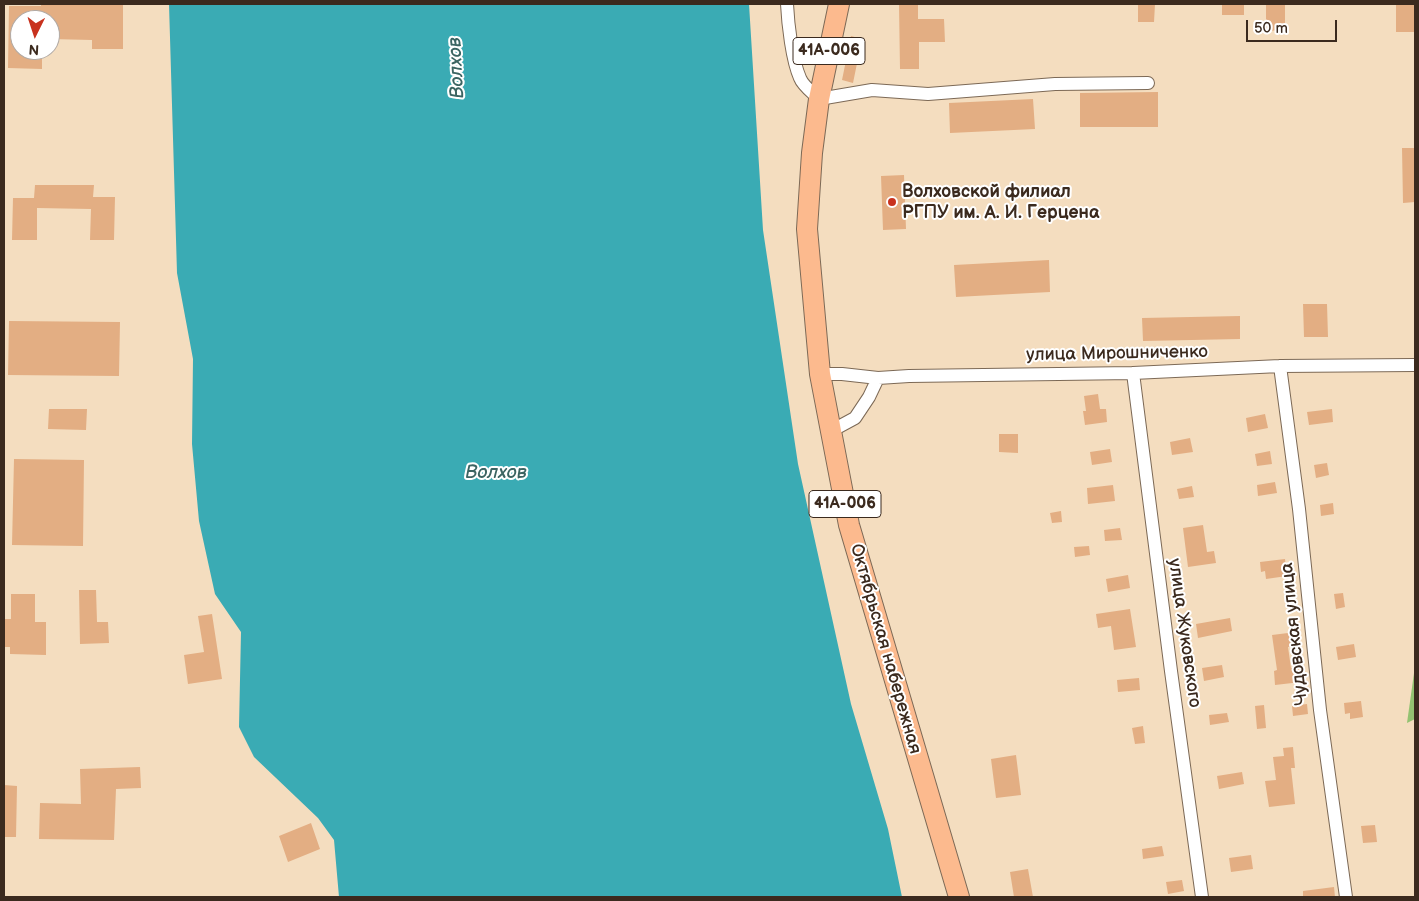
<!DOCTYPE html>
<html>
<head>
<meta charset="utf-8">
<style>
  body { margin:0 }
  #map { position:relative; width:1419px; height:901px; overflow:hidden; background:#f4ddbf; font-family:"Balsamiq Sans",sans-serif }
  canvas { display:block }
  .frame { position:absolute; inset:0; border:5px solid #3b2a1e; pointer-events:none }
  .north { position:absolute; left:10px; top:10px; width:50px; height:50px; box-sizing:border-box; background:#fff; border:1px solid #b1aaa5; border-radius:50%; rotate:184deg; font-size:14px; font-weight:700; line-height:20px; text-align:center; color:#3b2a1e }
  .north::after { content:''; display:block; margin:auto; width:18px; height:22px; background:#c8321e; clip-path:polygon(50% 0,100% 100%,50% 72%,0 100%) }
  .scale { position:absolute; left:1246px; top:20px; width:91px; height:22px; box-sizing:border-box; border:2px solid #3b2a1e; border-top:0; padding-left:6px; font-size:15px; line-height:18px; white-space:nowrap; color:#3b2a1e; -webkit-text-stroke:4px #fff; paint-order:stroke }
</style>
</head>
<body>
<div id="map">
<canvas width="1419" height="901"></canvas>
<div class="frame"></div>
<div class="north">N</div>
<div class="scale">50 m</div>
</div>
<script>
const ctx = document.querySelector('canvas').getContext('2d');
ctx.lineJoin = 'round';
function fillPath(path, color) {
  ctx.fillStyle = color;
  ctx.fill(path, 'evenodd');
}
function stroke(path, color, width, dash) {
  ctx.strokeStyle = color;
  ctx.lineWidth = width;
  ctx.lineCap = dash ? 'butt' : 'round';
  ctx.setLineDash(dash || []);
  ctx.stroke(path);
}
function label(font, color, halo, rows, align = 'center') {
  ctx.font = font + ' "Balsamiq Sans",sans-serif';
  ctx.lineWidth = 4;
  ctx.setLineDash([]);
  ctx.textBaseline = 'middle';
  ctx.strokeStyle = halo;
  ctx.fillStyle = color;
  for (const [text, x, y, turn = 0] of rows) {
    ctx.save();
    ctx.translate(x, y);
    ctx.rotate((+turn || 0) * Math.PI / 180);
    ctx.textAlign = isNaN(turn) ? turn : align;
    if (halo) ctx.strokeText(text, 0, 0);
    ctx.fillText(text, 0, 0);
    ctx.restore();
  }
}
fillPath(new Path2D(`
  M1415,666V719L1407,723Z`), '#93c271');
fillPath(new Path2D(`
  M169,4H749L763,230L798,464L851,704L888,829L902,897H339L334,840L318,818L254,757L239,727L241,632L215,594L199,521L192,444L193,359L177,273Z`), '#3aabb4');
fillPath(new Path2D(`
  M41,4H123V49H92V40L50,39V20H20V50H42V69L8,68L9,6H41Z
  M899,4H918V19H944L945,42H919V69H900Z
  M1138,4H1155L1154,22H1138Z
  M1222,4H1244V15H1222Z
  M1266,4H1285V30L1266,31Z
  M1396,4H1415V32H1396Z
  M851,36L862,39L853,83L842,80Z
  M1158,92V127H1080V93Z
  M1033,99L1035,129L950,133L949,103Z
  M1402,148H1415V202L1403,203Z
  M904,175L906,229L883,230L881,176Z
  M35,185H94L93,197H115L114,240H90L91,209L37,208V240H12L13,198H34Z
  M1049,260L1050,292L956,297L954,265Z
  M1303,304H1327L1328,337H1304Z
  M1240,316V339L1143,341L1142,318Z
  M9,321L120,322L119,376L8,375Z
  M1098,394L1100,409H1106L1107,422L1085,425L1083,411H1086L1084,396Z
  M49,409H87L86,430L48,429Z
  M1332,409L1333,422L1309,425L1307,412Z
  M1265,414L1268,428L1248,432L1246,418Z
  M999,434H1018V453L999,452Z
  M1190,438L1193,452L1172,455L1170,442Z
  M1110,449L1112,462L1092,465L1090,452Z
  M1270,451L1272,464L1257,466L1255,454Z
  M14,459L84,460L83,546L12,545Z
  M1327,463L1329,475L1316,478L1314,465Z
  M1275,482L1277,493L1258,496L1257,485Z
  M1113,485L1115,501L1088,504L1087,488Z
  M1192,486L1194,497L1179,499L1177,489Z
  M1333,503L1334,514L1321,516L1320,505Z
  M1061,511L1062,522L1052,523L1050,513Z
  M1203,525L1207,552L1214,551L1216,563L1188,567L1183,528Z
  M1120,528L1122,540L1105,541L1104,530Z
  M1089,546L1090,555L1075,557L1074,547Z
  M1285,559L1287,576L1266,579L1265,571L1261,572L1260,562Z
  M1128,575L1130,588L1108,592L1106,579Z
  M79,590H96L97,622H108L109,643L80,644Z
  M1343,593L1345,607L1336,609L1334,594Z
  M11,594H35V622H46V655L10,654V647H4V619H11Z
  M1130,609L1136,647L1114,650L1111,626L1098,628L1096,614Z
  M212,614L222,679L188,684L184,655L204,652L198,616Z
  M1230,618L1232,631L1198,638L1196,624Z
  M1296,632L1298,646L1288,647L1291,668L1299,667L1301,682L1275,685L1274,671L1277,670L1272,635Z
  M1354,644L1356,657L1338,660L1336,647Z
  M1222,665L1224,677L1204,681L1202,668Z
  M1139,678L1140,690L1118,692L1117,680Z
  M1361,701L1363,717L1350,719V713L1345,714L1344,703Z
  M1307,704L1308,714L1293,716L1292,706Z
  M1264,705L1266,728L1257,729L1255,706Z
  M1227,713L1229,722L1210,725L1209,715Z
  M1143,726L1145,743L1135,744L1132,728Z
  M1293,747L1295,768H1291L1295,804L1269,807L1265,781L1276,780L1273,757L1284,756L1283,748Z
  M1016,755L1021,795L996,798L991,759Z
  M140,767L141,788L116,789L114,840L39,839L40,803L81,804L80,769Z
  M1242,772L1244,784L1219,789L1217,776Z
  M4,785L17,786L16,837H4Z
  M311,823L320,849L288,862L279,836Z
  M1375,825L1377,842L1363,843L1361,826Z
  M1162,846L1164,856L1143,859L1142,849Z
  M1251,855L1253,869L1231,872L1229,858Z
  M1028,869L1033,897H1014L1010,872Z
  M1182,880L1184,891L1168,894L1166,882Z
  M1334,887L1335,897H1303V891Z`), '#e3ae83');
const minor = new Path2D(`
  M787,4C788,24 792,60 800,78C803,86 813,93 819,99L872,90L928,94L1055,84L1148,83
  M1280,366L1299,509L1320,710L1346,897
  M1133,373L1171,671L1202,897
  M820,374H842L878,378L909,376L1133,373L1280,366L1415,365
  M831,431L855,418L869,397L878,378`);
const primary = new Path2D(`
  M839,4L819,99L812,153L807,229L820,374L849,525L959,897`);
stroke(minor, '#7c6956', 14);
stroke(primary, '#7c6956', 22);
stroke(minor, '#fff', 12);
stroke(primary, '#fcba8e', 20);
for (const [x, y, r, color] of [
  [892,202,5,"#c8321e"]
]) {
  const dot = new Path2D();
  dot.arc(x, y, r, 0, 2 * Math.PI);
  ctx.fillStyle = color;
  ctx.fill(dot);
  stroke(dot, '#fff', 2);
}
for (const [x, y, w] of [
  [829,51,72],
  [845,504,72]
]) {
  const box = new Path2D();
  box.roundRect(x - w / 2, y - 13.5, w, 27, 4);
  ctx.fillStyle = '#fff';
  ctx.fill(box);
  stroke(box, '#3b2a1e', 1);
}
label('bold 16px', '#3b2a1e', null, [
  ["41А-006",829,51],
  ["41А-006",845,504]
]);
label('bold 18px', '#3b2a1e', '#fff', [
  ["Волховской филиал",902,192],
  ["РГПУ им. А. И. Герцена",902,213]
], 'left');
label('18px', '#3b2a1e', '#fff', [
  ["улица Мирошниченко",1117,354,-1],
  ["улица Жуковского",1184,633,82],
  ["Чудовская улица",1295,634,-96],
  ["Октябрьская набережная",885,649,74]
]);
label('italic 19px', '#3b6462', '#fff', [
  ["Волхов",457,68,-93],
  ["Волхов",496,473]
]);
</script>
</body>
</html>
